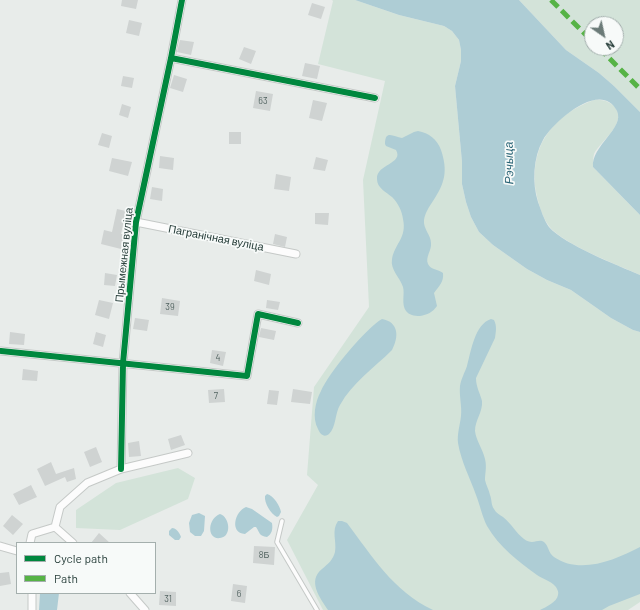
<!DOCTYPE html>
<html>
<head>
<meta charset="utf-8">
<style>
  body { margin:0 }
  #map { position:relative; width:640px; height:610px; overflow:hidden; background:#e8ecea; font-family:Barlow,sans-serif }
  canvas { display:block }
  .legend { position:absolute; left:16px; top:542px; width:140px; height:52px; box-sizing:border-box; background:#f7faf9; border:1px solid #a4afad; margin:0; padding:5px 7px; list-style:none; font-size:12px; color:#273e3a }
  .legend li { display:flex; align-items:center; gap:8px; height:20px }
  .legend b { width:20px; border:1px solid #a4afad }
  .north { position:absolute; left:584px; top:16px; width:40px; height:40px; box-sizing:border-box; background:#f7faf9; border:1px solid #a4afad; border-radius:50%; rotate:146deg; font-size:11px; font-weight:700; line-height:16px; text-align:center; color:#273e3a }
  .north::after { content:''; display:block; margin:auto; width:14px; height:18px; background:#6b7b78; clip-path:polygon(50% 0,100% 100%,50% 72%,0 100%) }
</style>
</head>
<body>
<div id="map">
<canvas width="640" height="610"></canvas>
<ul class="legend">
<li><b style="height:5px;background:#00873e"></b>Cycle path</li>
<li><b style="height:5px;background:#56b346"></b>Path</li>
</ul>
<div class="north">N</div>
</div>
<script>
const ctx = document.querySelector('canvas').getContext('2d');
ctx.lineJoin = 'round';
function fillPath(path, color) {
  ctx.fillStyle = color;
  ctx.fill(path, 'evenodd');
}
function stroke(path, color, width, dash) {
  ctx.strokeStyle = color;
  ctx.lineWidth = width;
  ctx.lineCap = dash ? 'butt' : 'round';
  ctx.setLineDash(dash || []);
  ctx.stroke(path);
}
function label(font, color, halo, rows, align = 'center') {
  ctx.font = font + ' Barlow,sans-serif';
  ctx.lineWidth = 3.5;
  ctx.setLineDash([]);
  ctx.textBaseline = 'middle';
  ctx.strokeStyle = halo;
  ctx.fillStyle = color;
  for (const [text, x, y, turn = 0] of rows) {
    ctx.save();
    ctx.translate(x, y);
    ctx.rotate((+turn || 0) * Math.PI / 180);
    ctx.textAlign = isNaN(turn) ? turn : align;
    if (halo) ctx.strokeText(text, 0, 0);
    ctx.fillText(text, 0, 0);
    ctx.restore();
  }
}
fillPath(new Path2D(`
  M332,0H355L399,15L444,26L452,31L459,40L461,50V61L455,86L462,162V184L466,202L471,217L479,232L493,245L527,269L547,280L571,290L611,318L633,330L640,332V602L628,610H323L287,540L318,485L307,475L314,387L369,307L363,180L385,81L318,64L333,1Z
  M519,0H640V112L614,86L599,73L566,50ZM592,24H616V48H592Z
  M594,100C602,99 608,101 614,106C629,123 600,141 594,154C593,158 593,163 593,167L640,215V275C618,265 562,244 549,226C541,215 537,199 535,186C531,143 555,114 594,100Z
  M178,468L195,478L188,499L120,530L76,528V510L116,483Z`), '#d3e3d9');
fillPath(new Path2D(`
  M355,0H519L566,50L599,73L614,86L640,112V215L593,167C591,146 625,128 617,111C601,79 553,122 543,140C533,158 532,183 538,202C541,210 544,220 549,227C565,245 617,265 640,275V332L633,330L611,318L571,290L547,280L527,269L493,245L479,232L471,217L466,202L462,184V162L455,86L461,61V50L459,40L452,31L444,26L399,15Z
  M418,131C429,133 437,139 441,150C448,171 445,183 433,201C429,207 425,213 424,220C423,229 431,235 431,243C432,250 425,257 428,264C431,270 438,269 443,273C444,282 439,286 434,293L437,306C433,312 427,315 420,316C414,316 409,315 406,311C401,304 405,294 403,287C400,277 390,270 392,259C395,243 407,238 403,219C402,211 398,203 392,197C386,192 377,188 377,179C376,164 404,164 396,150L386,146L385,144C385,129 394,137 402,138L414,132Z
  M382,319C399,322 399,337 392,350C374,368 352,383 340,405C335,413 336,428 329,434C324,438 320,434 318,429C312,418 315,402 321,391C328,374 366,328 382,319Z
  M491,319L494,320C497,326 496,331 495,338L476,378C476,387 480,393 482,401C483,412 475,420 475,431C476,440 483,450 485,459C487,467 485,473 485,480C486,485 489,490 490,495C492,500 491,505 494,509C496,513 500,515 503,517C511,523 516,533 524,539C533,546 538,538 544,542C549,546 548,553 554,557C580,575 615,560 640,547V594L609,606L602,610H540C546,607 557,602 558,595C559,592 557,588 555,586C551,581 543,579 537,575C519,562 499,547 487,526C482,516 480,505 476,495C470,478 461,461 458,443C457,434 460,425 461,416C462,406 459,396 460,386C461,379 465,372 467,366C471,351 475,324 491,319Z
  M267,494C274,496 280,506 281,512L279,516L277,517C271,514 264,503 265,496Z
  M246,507L252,509L272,523C273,529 272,534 267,537C259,536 260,533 256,527H254L245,534C229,533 235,511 246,507Z
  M199,513L205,516L204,531L201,536H195L190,532L189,523L192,515Z
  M220,514C230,517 232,537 220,538C207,540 207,519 220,514Z
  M338,521H342L347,523C372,556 393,591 433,610H328C320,598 307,581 322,569C328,564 333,560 335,552C337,541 331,531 338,521Z
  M172,528C176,528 180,533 181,537L179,540H175L169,535V531Z
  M40,593H59L57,610H39Z`), '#aecdd5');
fillPath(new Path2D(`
  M122,0H138L136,9L121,6Z
  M312,3L325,7L321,19L308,15Z
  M129,20L142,23L139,36L126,33Z
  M180,40L194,42L191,55L177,52Z
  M244,47L256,51L251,64L239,59Z
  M305,63L320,66L317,79L302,76Z
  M174,75L187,79L183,92L170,88Z
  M123,76L134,78L132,88L121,86Z
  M256,91L273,94L270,111L253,108Z
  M313,100L327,103L322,121L309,118Z
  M122,104L131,107L128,118L119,115Z
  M229,132H241V144H229Z
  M102,133L112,136L109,148L98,145Z
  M160,156L174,158L173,170L159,168Z
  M316,157L328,160L325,171L313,169Z
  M112,158L132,162L128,176L109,171Z
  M276,174L291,177L289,191L274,189Z
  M152,187L163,189L162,201L150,199Z
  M117,209L126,211L121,234H124L121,249L101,244L104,230L112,232Z
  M315,213H329L328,225L315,224Z
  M275,234L287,237L285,247L273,244Z
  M256,270L271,274L269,285L254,281Z
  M105,273L117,275L115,286L104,285Z
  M162,298L180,301L178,316L160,314Z
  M99,300L113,303L109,319L95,315Z
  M267,300L280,302L278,310L266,308Z
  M135,318L149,320L147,331L133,329Z
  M261,328L276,331L274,340L259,337Z
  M10,332L25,334L24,345L9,344Z
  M96,332L106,335L103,347L93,344Z
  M212,350L226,352L223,366L210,363Z
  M23,369L38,371L37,381L22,380Z
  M224,389L225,402L209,403L208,390Z
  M293,389L312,392L310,404L291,402Z
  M269,390L279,391L277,405L267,404Z
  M181,435L185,445L171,450L168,439Z
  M139,441L141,456L129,457L128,443Z
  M96,447L102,462L90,467L84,452Z
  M51,462L56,474L74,468L76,479L67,482L65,477L45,486L37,469Z
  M31,485L37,497L19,505L13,494Z
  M12,515L23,524L13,535L3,526Z
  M99,533L110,543H91Z
  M254,546L275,547L274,565L253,563Z
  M9,572L11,584L0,586V573Z
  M233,584L247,586L245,603L231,601Z
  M160,591L176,592V606L159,605Z`), '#cfd3d2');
const service = new Path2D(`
  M282,521L277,542L317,610`);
const minor = new Path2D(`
  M171,58L375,98
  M136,222L296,254
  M1,351L247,376L258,314L298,323
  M121,469L123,363L136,222L171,58L182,0
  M55,527L60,507L87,483L121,469L188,453
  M55,527L73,543
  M30,543L32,534L55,527
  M0,546L17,551
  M130,593L145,610
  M32,610V593`);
stroke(service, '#c5c9c7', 5.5);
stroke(minor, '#c5c9c7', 9);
stroke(service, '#fcfcfc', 3.5);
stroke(minor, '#fcfcfc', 7);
stroke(new Path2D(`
  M551,0L592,41
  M599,48L640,89`), '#56b346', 5, [10, 5]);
stroke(new Path2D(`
  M171,58L375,98
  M1,351L247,376L258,314L298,323
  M121,469L123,363L136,222L171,58L182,0`), '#00873e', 6);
label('9px', '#526461', null, [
  ["63",263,101],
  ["39",170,307],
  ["4",218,358],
  ["7",216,396],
  ["8Б",264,555],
  ["6",239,594],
  ["31",168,599]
]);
label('11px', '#273e3a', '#f7faf9', [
  ["Пагранічная вуліца",216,238,11],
  ["Прымежная вуліца",124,255,-84]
]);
label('italic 12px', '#276274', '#f7faf9', [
  ["Рэчыца",509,163,-91]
]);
</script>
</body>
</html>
